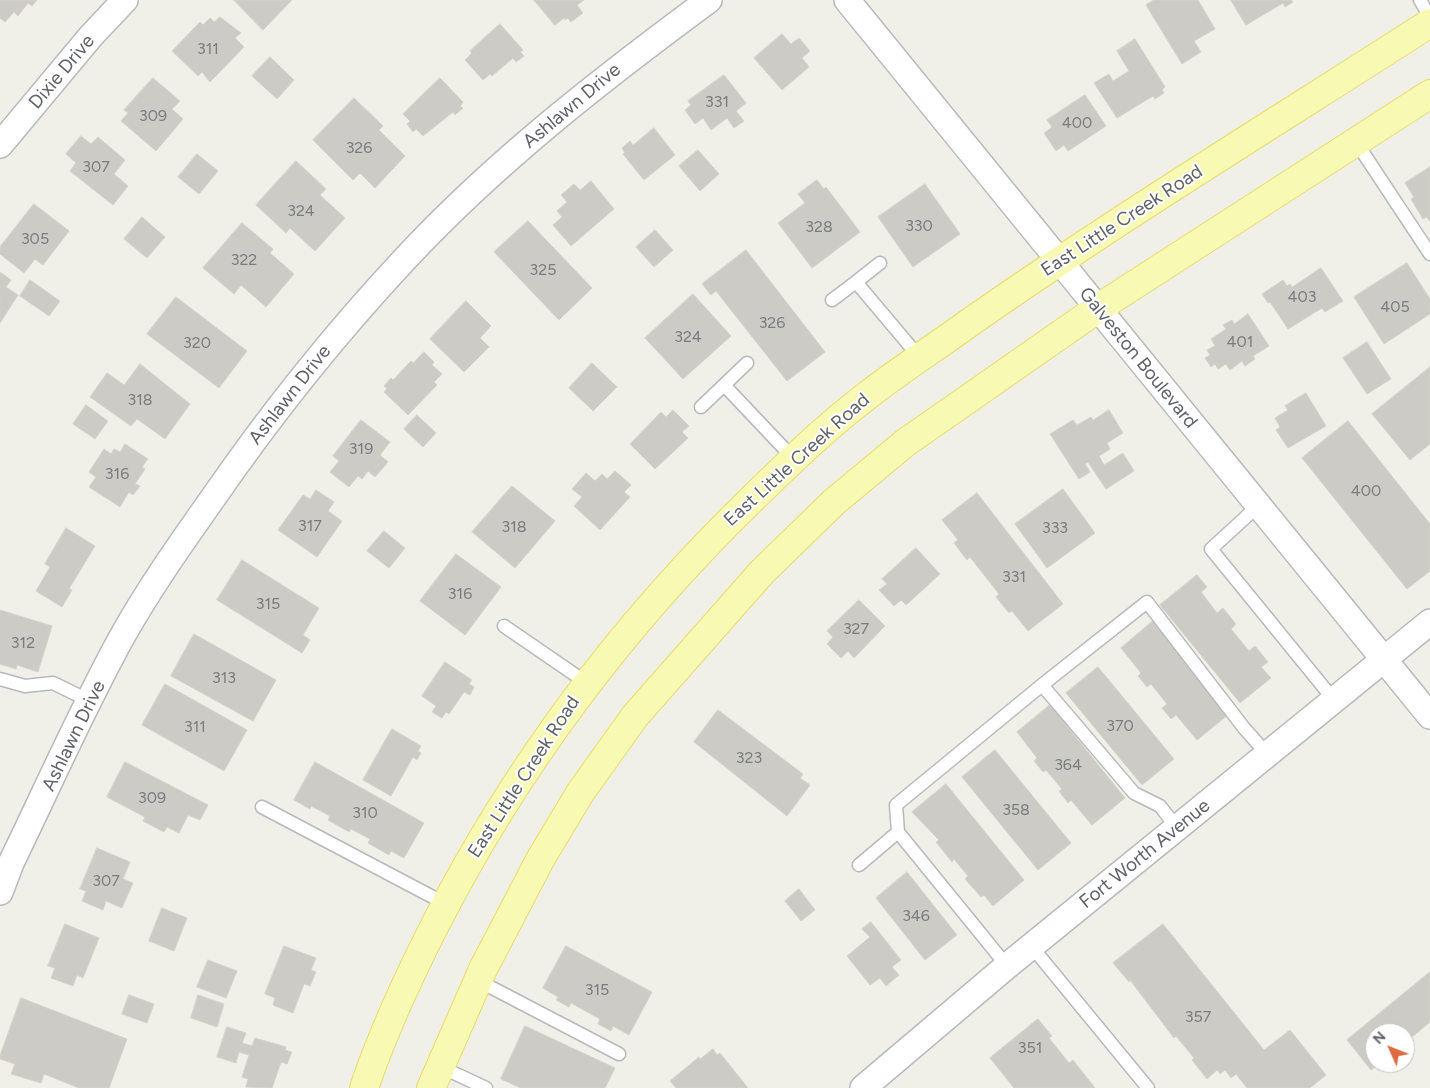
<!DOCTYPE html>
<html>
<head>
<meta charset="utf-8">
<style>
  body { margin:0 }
  #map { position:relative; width:1430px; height:1088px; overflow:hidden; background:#f0f0e8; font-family:Figtree,sans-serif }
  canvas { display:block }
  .north { position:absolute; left:1365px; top:1023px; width:50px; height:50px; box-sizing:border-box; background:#fff; border:1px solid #bfc0c2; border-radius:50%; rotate:314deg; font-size:14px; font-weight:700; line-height:20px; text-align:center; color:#5f6267 }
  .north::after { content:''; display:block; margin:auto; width:18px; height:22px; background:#df6940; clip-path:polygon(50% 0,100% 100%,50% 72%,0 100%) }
</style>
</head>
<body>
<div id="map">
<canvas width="1430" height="1088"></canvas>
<div class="north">N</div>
</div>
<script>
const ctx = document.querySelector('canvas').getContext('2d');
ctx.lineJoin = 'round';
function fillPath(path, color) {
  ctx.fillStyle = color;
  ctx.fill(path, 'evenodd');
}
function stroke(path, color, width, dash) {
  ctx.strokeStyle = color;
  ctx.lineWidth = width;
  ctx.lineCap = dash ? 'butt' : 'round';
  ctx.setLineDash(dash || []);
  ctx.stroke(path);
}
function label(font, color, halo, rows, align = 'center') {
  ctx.font = font + ' Figtree,sans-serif';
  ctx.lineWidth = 4;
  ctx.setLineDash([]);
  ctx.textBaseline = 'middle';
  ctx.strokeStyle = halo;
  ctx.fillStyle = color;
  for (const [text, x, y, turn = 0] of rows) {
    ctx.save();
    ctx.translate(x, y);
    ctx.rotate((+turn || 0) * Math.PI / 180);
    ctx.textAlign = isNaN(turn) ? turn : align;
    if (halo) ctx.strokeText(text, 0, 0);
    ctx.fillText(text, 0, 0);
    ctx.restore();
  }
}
const building = new Path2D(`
  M0,0H37L32,6L28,3L18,16L14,12L5,22L0,18Z
  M234,0H292L263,30Z
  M534,0H584L577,5L583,13L571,22L568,18L565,20L564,18L555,25Z
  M1154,0H1198L1215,29L1194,41L1201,52L1182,64L1146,5Z
  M1231,0H1291L1293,2L1285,7L1283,3L1246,25Z
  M220,17L241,33L235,38L244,47L210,82L202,72L198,76L172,51L200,22L203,25L210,18L214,22Z
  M500,24L523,50L520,52L524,56L516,62L513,58L492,76L490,74L483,80L465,60L472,53L470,51Z
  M782,34L791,44L799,38L810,51L802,58L809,67L782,90L754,58Z
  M1135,39L1165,87L1162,90L1164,93L1155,99L1153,96L1117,118L1094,83L1109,74L1113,81L1129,71L1117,51Z
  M270,57L294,80L277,99L252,76Z
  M724,75L746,103L736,111L744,121L734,128L727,118L711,130L703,118L695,124L685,110L691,105L688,101Z
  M153,78L180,101L172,109L183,119L156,151L121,121L128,113L124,110Z
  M440,78L463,102L460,106L463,108L455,115L453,112L423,136L416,129L413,132L407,124L410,121L403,114Z
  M1085,95L1106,126L1068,151L1064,145L1056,151L1044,133L1052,127L1047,120Z
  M354,98L383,126L379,130L405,156L375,188L360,173L353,180L313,140Z
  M654,128L675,155L644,180L623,154L625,153L622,148L630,141L633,145Z
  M81,136L91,144L98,137L125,160L114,174L128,186L113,205L70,171L76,163L66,154Z
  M698,150L719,174L700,191L679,166Z
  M197,154L218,171L199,194L178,177Z
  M296,161L326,189L320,195L345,218L315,251L290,228L286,233L256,205Z
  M1430,167V222L1427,217L1423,219L1411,199L1414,197L1405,183Z
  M817,180L824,189L826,187L860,232L812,268L778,223L805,203L798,194Z
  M591,181L614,209L571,246L553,225L562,217L557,211L567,202L561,195L574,184L580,190Z
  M925,184L960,234L913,267L878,217Z
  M34,204L69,231L43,265L35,259L24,273L0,254V247Z
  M142,217L165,237L147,258L124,239Z
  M528,221L592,288L559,320L494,252Z
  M242,223L273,249L270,253L294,274L266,307L241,285L234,294L203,268Z
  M655,230L673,250L654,267L636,247Z
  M746,250L825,352L787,381L716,291L711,295L702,284Z
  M1407,263L1430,299V314L1384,344L1354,297Z
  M1321,268L1343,301L1325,312L1322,308L1288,329L1270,302L1268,303L1262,294L1283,280L1287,286L1290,284L1292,287Z
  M0,272L11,280L6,287L18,295L0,323Z
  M30,280L60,301L49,316L20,296Z
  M693,294L731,336L683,379L645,338Z
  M176,297L247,351L219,388L147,334Z
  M466,301L491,326L480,338L489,347L464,372L430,339Z
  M1248,314L1269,346L1253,356L1255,359L1245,366L1242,361L1230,370L1226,364L1218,369L1215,364L1211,367L1205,358L1210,355L1207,350L1215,346L1211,339L1226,329L1223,325L1232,320L1234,324Z
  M1367,342L1391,379L1367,394L1343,358Z
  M424,352L434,362L432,365L442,374L434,382L437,385L408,415L384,392L387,389L384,386L391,378L393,380L411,361L413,363Z
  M592,363L617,387L593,411L569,388Z
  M140,364L190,404L165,439L137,419L131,426L90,397L107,373L124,385Z
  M1430,367V444L1410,460L1372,414Z
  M1306,393L1326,426L1288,448L1276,430L1280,427L1275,418L1288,410L1285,406Z
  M86,405L108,421L95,439L73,424Z
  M673,410L689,426L682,432L688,438L655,469L630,444L661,412L666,417Z
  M1109,410L1123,433L1107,443L1110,449L1099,456L1104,465L1123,453L1134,471L1106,489L1088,462L1085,464L1090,472L1079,479L1050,434L1073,420L1077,425L1091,417L1093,420Z
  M417,415L436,433L423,447L404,429Z
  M361,420L390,442L380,455L388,462L375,477L368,471L362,479L358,476L349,487L330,472L339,461L333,456Z
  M1348,421L1430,524V571L1407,589L1302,458Z
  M125,444L148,459L142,467L145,469L135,484L140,486L133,495L129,492L120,507L89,487L96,477L89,472L104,449L111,454L114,449L120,452Z
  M615,471L631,485L624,492L630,497L600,530L574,506L582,497L572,489L586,473L595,481L602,474L607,479Z
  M512,486L555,521L515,568L472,532Z
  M1063,489L1095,533L1047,568L1015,524Z
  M316,490L334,502L328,511L342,521L317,557L278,530L303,495L310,499Z
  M977,493L1063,604L1028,631L1012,611L1009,613L996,597L999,594L970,557L967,560L954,543L958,540L942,520Z
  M66,528L95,546L69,589L72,590L62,607L36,591L50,567L45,564Z
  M384,531L405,548L389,568L367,551Z
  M916,548L940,574L906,605L901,600L894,606L879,590L887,584L882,579Z
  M456,554L501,587L465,635L420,601Z
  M242,560L319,608L303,635L310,640L302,653L217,600Z
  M1197,575L1207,587L1201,592L1217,613L1223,608L1236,624L1231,629L1249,651L1255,646L1268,662L1261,667L1271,678L1240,703L1160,605Z
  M859,600L885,626L854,658L848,651L841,658L827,644L833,637L827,631Z
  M0,610L52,626L38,672L17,665L16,669L0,664Z
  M1153,621L1229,714L1197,740L1176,715L1171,719L1162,708L1167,704L1151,684L1147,687L1138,676L1141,673L1121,648Z
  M194,634L276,680L253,721L171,676Z
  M445,662L472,680L469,684L474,687L470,695L464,692L449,714L446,712L442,718L432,712L436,706L422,696Z
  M1098,667L1174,759L1142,785L1066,693Z
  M165,684L247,730L224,771L142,725Z
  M1050,705L1125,798L1092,825L1071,800L1068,803L1059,791L1062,789L1046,770L1043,772L1034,761L1037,758L1017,732Z
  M718,710L803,774L800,778L810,785L787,816L694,742Z
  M392,729L421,746L418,751L421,753L417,760L413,757L391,796L363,780Z
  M995,750L1071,843L1038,870L962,777Z
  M125,762L208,805L200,820L188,815L179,833L167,827L164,832L143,821L145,817L107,797Z
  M315,762L424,823L404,858L391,851L389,855L368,843L370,839L351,829L349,832L328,820L330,816L311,806L310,809L294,800Z
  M946,784L1024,880L993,906L984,895L981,897L965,879L968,876L954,859L952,862L936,842L939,840L912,812Z
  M97,848L130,862L123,879L133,883L122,908L106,901L103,910L82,901L86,891L80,889Z
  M907,872L957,935L925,960L876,898Z
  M799,889L815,910L801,921L785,901Z
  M162,908L187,918L174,951L149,941Z
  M871,922L901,960L892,967L899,975L886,986L880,978L870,985L847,956L870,937L862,929Z
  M65,924L99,938L83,978L77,975L73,986L51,978L55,968L48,966Z
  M1163,924L1264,1050L1290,1030L1326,1075L1310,1088H1247L1236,1074L1231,1078L1225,1070L1220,1074L1217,1070L1207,1079L1192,1060L1194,1058L1176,1036L1174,1038L1130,980L1129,982L1113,963Z
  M284,946L316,958L311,970L316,972L310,986L304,984L293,1013L273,1005L275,998L265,994Z
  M566,946L652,992L629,1035L613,1026L611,1031L598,1024L600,1019L571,1003L569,1007L556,1000L558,997L543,988Z
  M208,960L237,971L226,998L197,987Z
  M1430,972V1022L1405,1043V1033H1375V1063H1380L1371,1070L1347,1040Z
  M129,995L154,1004L147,1023L122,1014Z
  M198,995L224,1004L217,1027L191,1018Z
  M21,998L127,1039L109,1088H79L44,1074L41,1083L11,1074L15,1064L0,1059V1056Z
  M1038,1019L1052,1036L1049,1038L1069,1063L1073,1060L1095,1088H1014L990,1058Z
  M525,1026L615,1068L605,1088H521L501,1079Z
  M227,1027L246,1033L242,1043L252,1046L255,1038L286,1047L285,1050L292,1052L287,1064L281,1062L272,1088L246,1087L248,1079L242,1077L249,1055L239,1052L236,1063L217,1057Z
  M713,1049L717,1055L720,1053L748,1088H676L670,1081L699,1057L700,1059Z`);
fillPath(building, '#cccbc5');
stroke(building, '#d5d3c7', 1);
const service = new Path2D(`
  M1420,0L1430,17
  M1356,142L1430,254
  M880,263L856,282L920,358
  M832,300L856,282
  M724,385L794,459
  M701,407L747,363
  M1259,505L1211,549L1334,700
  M504,626L587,683
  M0,679L25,686L53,683L90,701
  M1042,685L1134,793L1160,806L1177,828
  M262,807L446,904
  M898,832L896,805L1042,685L1147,602L1244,728L1267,754
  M859,865L898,832L1007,966
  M1032,947L1148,1088
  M477,980L619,1054
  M439,1066L486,1088`);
const minor = new Path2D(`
  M847,0L1430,716
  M0,145L91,36L125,0
  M0,892L11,863C48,787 82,709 123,635C150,587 182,542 213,498C271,414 335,334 404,260C495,162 602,79 709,0
  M863,1088L1007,966L1430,622`);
const primary = new Path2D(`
  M364,1088C383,1032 408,978 435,925C517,765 624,623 753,498C789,463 827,426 868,395C900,370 936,347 969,323C1119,218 1276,122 1430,23
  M431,1088L483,969L541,858L580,793L635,716L762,572L834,502L905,443L1097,309L1430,94`);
stroke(service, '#b8b9be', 15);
stroke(minor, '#b8b9be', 28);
stroke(primary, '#e9dc69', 30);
stroke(service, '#fff', 12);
stroke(minor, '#fff', 25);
stroke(primary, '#f8fab4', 28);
label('16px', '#7a7c7e', null, [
  ["311",208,49],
  ["331",717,102],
  ["309",153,116],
  ["400",1077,123],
  ["326",359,148],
  ["307",96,167],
  ["324",301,211],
  ["330",919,226],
  ["328",819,227],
  ["305",35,239],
  ["322",244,260],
  ["325",543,270],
  ["403",1302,297],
  ["405",1395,307],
  ["326",772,323],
  ["324",688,337],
  ["401",1240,342],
  ["320",197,343],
  ["318",140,400],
  ["319",361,449],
  ["316",117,474],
  ["400",1366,491],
  ["317",310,526],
  ["318",514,527],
  ["333",1055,528],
  ["331",1014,577],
  ["316",460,594],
  ["315",268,604],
  ["327",856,629],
  ["312",23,643],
  ["313",224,678],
  ["370",1120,726],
  ["311",195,727],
  ["323",749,758],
  ["364",1068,765],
  ["309",152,798],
  ["358",1016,810],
  ["310",365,813],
  ["307",106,881],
  ["346",916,916],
  ["315",597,990],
  ["357",1198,1017],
  ["351",1030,1048]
]);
label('19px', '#5f6267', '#fff', [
  ["Dixie Drive",62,72,-50],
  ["Ashlawn Drive",572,106,-40],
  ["East Little Creek Road",1122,221,-33],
  ["Galveston Boulevard",1138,358,51],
  ["Ashlawn Drive",290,395,-52],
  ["East Little Creek Road",797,460,-42],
  ["Ashlawn Drive",74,736,-64],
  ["East Little Creek Road",524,777,-57],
  ["Fort Worth Avenue",1145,854,-39]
]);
</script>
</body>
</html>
